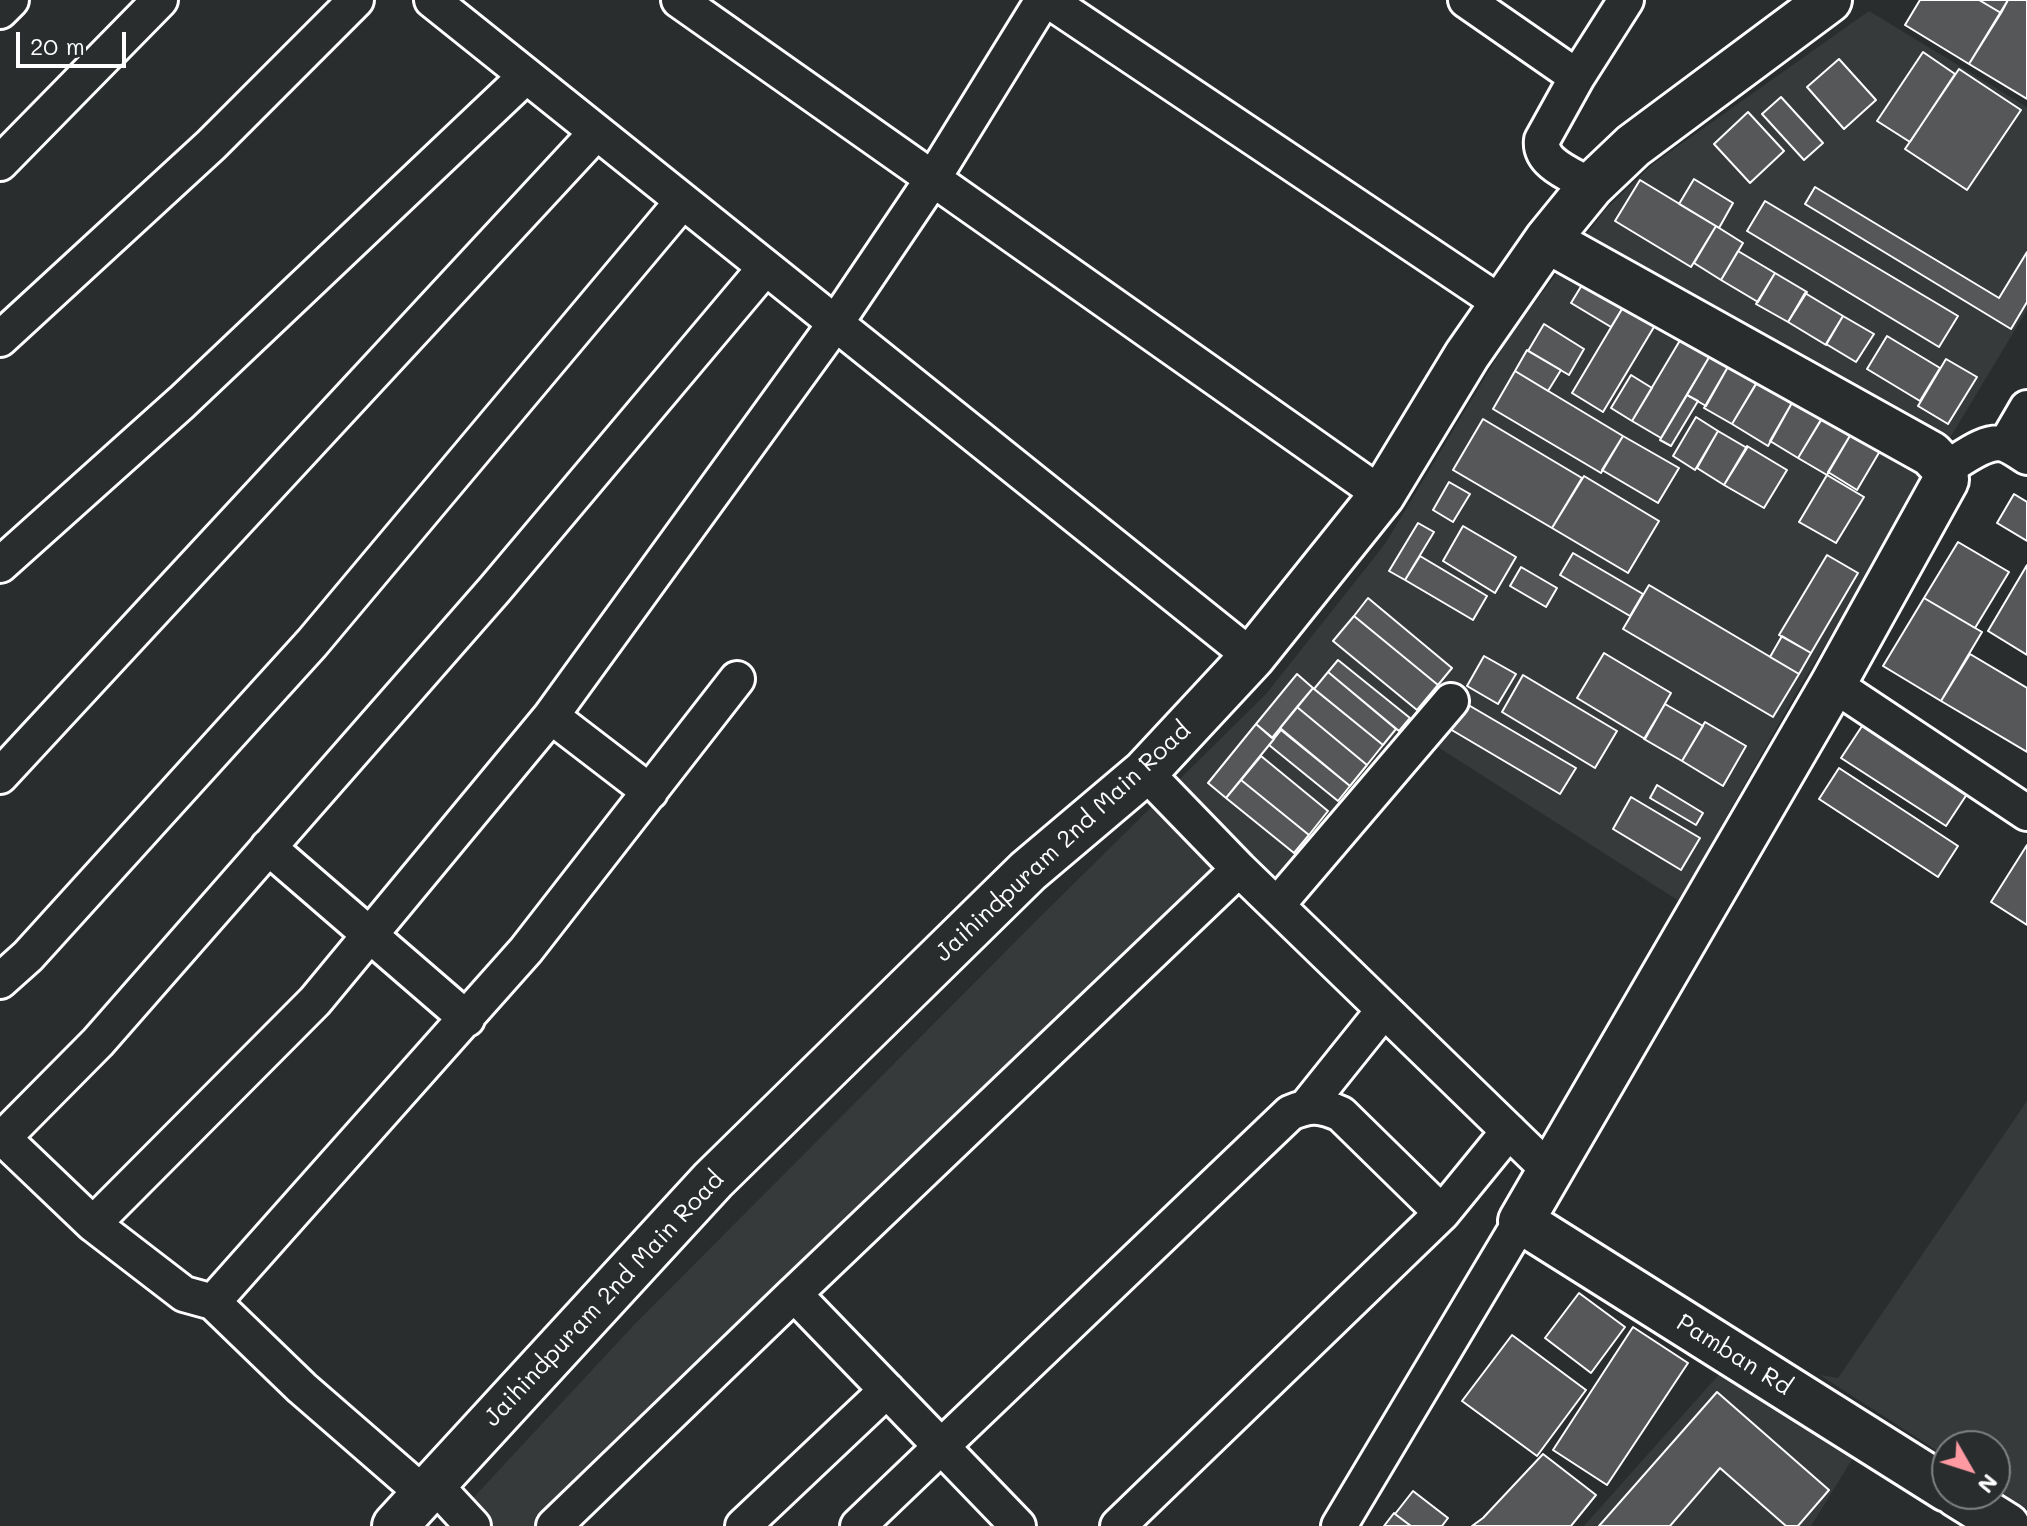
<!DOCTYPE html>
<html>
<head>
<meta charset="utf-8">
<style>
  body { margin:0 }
  #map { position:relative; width:2027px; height:1526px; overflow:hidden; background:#2a2d2e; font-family:Mali,sans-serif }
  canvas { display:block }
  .north { position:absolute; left:1931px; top:1430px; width:80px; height:80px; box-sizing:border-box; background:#2a2d2e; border:2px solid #7f8182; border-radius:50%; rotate:129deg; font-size:22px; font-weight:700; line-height:32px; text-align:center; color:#fff }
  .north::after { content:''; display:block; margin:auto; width:28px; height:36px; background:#ff9aa2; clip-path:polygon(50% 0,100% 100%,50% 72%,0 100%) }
  .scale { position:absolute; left:16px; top:32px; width:110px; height:36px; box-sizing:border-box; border:4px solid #fff; border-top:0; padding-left:10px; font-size:24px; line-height:28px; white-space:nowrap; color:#fff; -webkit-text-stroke:6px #2a2d2e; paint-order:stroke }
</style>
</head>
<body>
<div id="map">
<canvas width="2027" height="1526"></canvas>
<div class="north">N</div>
<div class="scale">20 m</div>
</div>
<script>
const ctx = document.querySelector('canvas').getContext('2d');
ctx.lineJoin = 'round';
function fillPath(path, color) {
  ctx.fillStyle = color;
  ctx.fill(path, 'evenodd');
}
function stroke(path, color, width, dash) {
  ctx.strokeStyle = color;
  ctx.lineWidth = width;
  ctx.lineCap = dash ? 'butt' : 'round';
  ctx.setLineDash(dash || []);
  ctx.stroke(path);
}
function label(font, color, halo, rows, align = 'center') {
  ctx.font = font + ' Mali,sans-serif';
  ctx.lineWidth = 7;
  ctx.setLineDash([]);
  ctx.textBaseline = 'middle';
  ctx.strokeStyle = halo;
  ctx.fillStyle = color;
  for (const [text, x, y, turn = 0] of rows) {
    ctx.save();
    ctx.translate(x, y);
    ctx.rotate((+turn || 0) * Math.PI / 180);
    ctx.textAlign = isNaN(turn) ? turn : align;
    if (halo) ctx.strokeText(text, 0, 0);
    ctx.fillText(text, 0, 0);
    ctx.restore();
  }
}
fillPath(new Path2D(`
  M1869,11L2027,107V310L1795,695L1679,901L1416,733L1275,890L1241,852L564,1526H447L634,1325L1041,916L1266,694L1385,544L1511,334L1605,210L1653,164Z
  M2027,1101V1509L1995,1488V1446H1947V1457L1820,1375L1838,1378Z
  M1722,1371L1856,1453L1811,1526H1584Z`), '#373a3b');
const building = new Path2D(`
  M1920,0H1979L2001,13L1969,64L1905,25Z
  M1979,0H2008L2001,13Z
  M2008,0H2027V99L1969,64Z
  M1923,52L1955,74L1910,142L1877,121Z
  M1839,59L1876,100L1844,129L1807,87Z
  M1959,69L2021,110L1967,190L1905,149Z
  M1781,97L1823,143L1804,160L1762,114Z
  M1748,112L1784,151L1750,183L1714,144Z
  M1694,179L1733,203L1719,228L1679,204Z
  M1640,180L1716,226L1691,267L1615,221Z
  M1815,187L1999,298L2027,252V302L2011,329L1805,204Z
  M1765,201L1958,316L1939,347L1747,231Z
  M1716,226L1743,243L1721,280L1694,263Z
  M1738,251L1775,273L1758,302L1721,280Z
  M1775,273L1807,292L1788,322L1756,304Z
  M1585,280L1625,304L1611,327L1571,303Z
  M1805,293L1843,316L1826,345L1788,322Z
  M1625,304L1657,322L1603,412L1572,393Z
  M1843,316L1874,334L1856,362L1826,344Z
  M1544,324L1584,349L1569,375L1528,351Z
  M1887,336L1940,368L1920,401L1867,369Z
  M1682,337L1711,354L1661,438L1632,421Z
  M1527,350L1561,370L1548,391L1515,371Z
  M1711,354L1729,365L1706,406L1687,395Z
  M1946,359L1977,377L1948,424L1918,406Z
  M1729,365L1757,382L1732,424L1704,408Z
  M1515,371L1623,436L1601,473L1493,409Z
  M1631,375L1652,388L1632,421L1611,408Z
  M1758,381L1793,401L1768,446L1732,424Z
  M1687,395L1698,401L1671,446L1660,440Z
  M1793,401L1822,418L1798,458L1770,441Z
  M1696,417L1718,431L1695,470L1673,456Z
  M1823,417L1851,434L1827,475L1798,458Z
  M1483,419L1582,478L1552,528L1453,470Z
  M1718,431L1747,448L1724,485L1697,468Z
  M1851,434L1880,451L1857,490L1828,472Z
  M1623,436L1679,468L1658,503L1602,470Z
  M1747,446L1787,470L1764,508L1724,485Z
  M1827,475L1864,497L1836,543L1799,522Z
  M1584,476L1659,521L1628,573L1552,528Z
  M1449,482L1470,494L1453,522L1433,510Z
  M2014,494L2027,502V541L1997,523Z
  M1418,523L1434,532L1405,580L1389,571Z
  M1463,526L1516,557L1495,593L1443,561Z
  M1958,542L2009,572L1975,628L1924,598Z
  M1573,553L1643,594L1630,616L1560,575Z
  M1827,555L1858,573L1811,653L1779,635Z
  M1420,556L1487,596L1473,620L1405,580Z
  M2027,565V655L1988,631Z
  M1521,567L1557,588L1546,607L1510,586Z
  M1649,585L1799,674L1773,717L1623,629Z
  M1368,598L1452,668L1438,685L1354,616Z
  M1924,598L1982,632L1941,701L1883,666Z
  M1354,616L1438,685L1417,710L1333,641Z
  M1782,636L1811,653L1799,674L1770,657Z
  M1604,653L1671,693L1645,739L1577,698Z
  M1970,654L2027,688V752L1941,701Z
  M1484,656L1516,674L1498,704L1467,686Z
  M1338,660L1410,718L1399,731L1328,672Z
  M1328,672L1396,729L1383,745L1314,689Z
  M1297,674L1313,688L1272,738L1256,724Z
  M1523,675L1617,731L1595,768L1502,712Z
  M1313,688L1383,745L1367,765L1297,707Z
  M1465,703L1576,768L1560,794L1450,729Z
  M1665,704L1703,726L1682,761L1644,739Z
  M1297,707L1367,765L1350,786L1280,728Z
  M1870,714L1975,782L1946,826L1841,758Z
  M1705,722L1746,746L1723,786L1682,761Z
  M1256,724L1274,739L1226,798L1208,783Z
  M1281,730L1350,786L1338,801L1269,745Z
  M1261,756L1328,811L1309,835L1241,780Z
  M1839,768L1958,846L1938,877L1819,799Z
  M1241,780L1309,835L1294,853L1226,798Z
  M1657,785L1703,813L1696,825L1650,798Z
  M1631,797L1700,838L1681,870L1613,829Z
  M2027,845V925L1991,902Z
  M1579,1293L1625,1327L1591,1373L1545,1338Z
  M1633,1327L1688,1363L1607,1485L1553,1450Z
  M1512,1335L1586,1390L1537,1456L1462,1401Z
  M1717,1392L1829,1490L1798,1526H1786L1720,1468L1670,1526H1599Z
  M1543,1454L1596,1495L1571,1526H1472L1483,1518Z
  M1413,1491L1448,1518L1442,1526H1411L1395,1514Z
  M1394,1513L1395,1514L1411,1526H1384Z`);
fillPath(building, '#555758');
stroke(building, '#fff', 2);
const minor = new Path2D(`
  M432,0L1252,657
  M679,0L1382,495
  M1048,0L1502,304
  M1466,0L1577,77
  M0,11L11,0
  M0,163L160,0
  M1591,186C1573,175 1539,164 1542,140L1577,77L1626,0
  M0,339L211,145L356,0
  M2006,444L2027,408
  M1945,469C1961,460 1985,439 2004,444C2012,446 2020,453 2027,457
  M0,565L182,402L526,76
  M1833,684L2027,813
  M551,716L650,792
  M1145,772L1239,869L1550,1171
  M0,776L596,133
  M268,847L467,1019
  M1277,905L1451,701
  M0,981L28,956L312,643L682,202
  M1307,1106L1384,1010
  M3,1138L93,1224L184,1294L213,1302L526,950L737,679
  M0,1141L98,1042L495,589L765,268
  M93,1224L315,1001L551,716L835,324L932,180L1043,0
  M213,1302L302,1388L424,1494
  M433,1483L473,1526
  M554,1526L794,1294
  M743,1526L887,1390
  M858,1526L1290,1113C1310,1104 1321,1105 1341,1114L1442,1213L1509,1131
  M1018,1526L794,1294L1239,869
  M1118,1526L1442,1213
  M1339,1526L1521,1221`);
const tertiary = new Path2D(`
  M1547,240L1931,454L1945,469L1946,480L1833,684L1521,1221L1947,1489
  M1956,1494L2007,1526
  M395,1526L713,1180L1028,871L1145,772L1252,657L1382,495L1467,355L1547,240L1591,186L1633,146L1829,0`);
stroke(minor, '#fff', 40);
stroke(tertiary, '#fff', 50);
stroke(minor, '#2a2d2e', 34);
stroke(tertiary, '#2a2d2e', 44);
label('24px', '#fff', '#2a2d2e', [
  ["Jaihindpuram 2nd Main Road",1063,842,-43],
  ["Jaihindpuram 2nd Main Road",604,1299,-47],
  ["Pamban Rd",1734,1355,32]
]);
</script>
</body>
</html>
